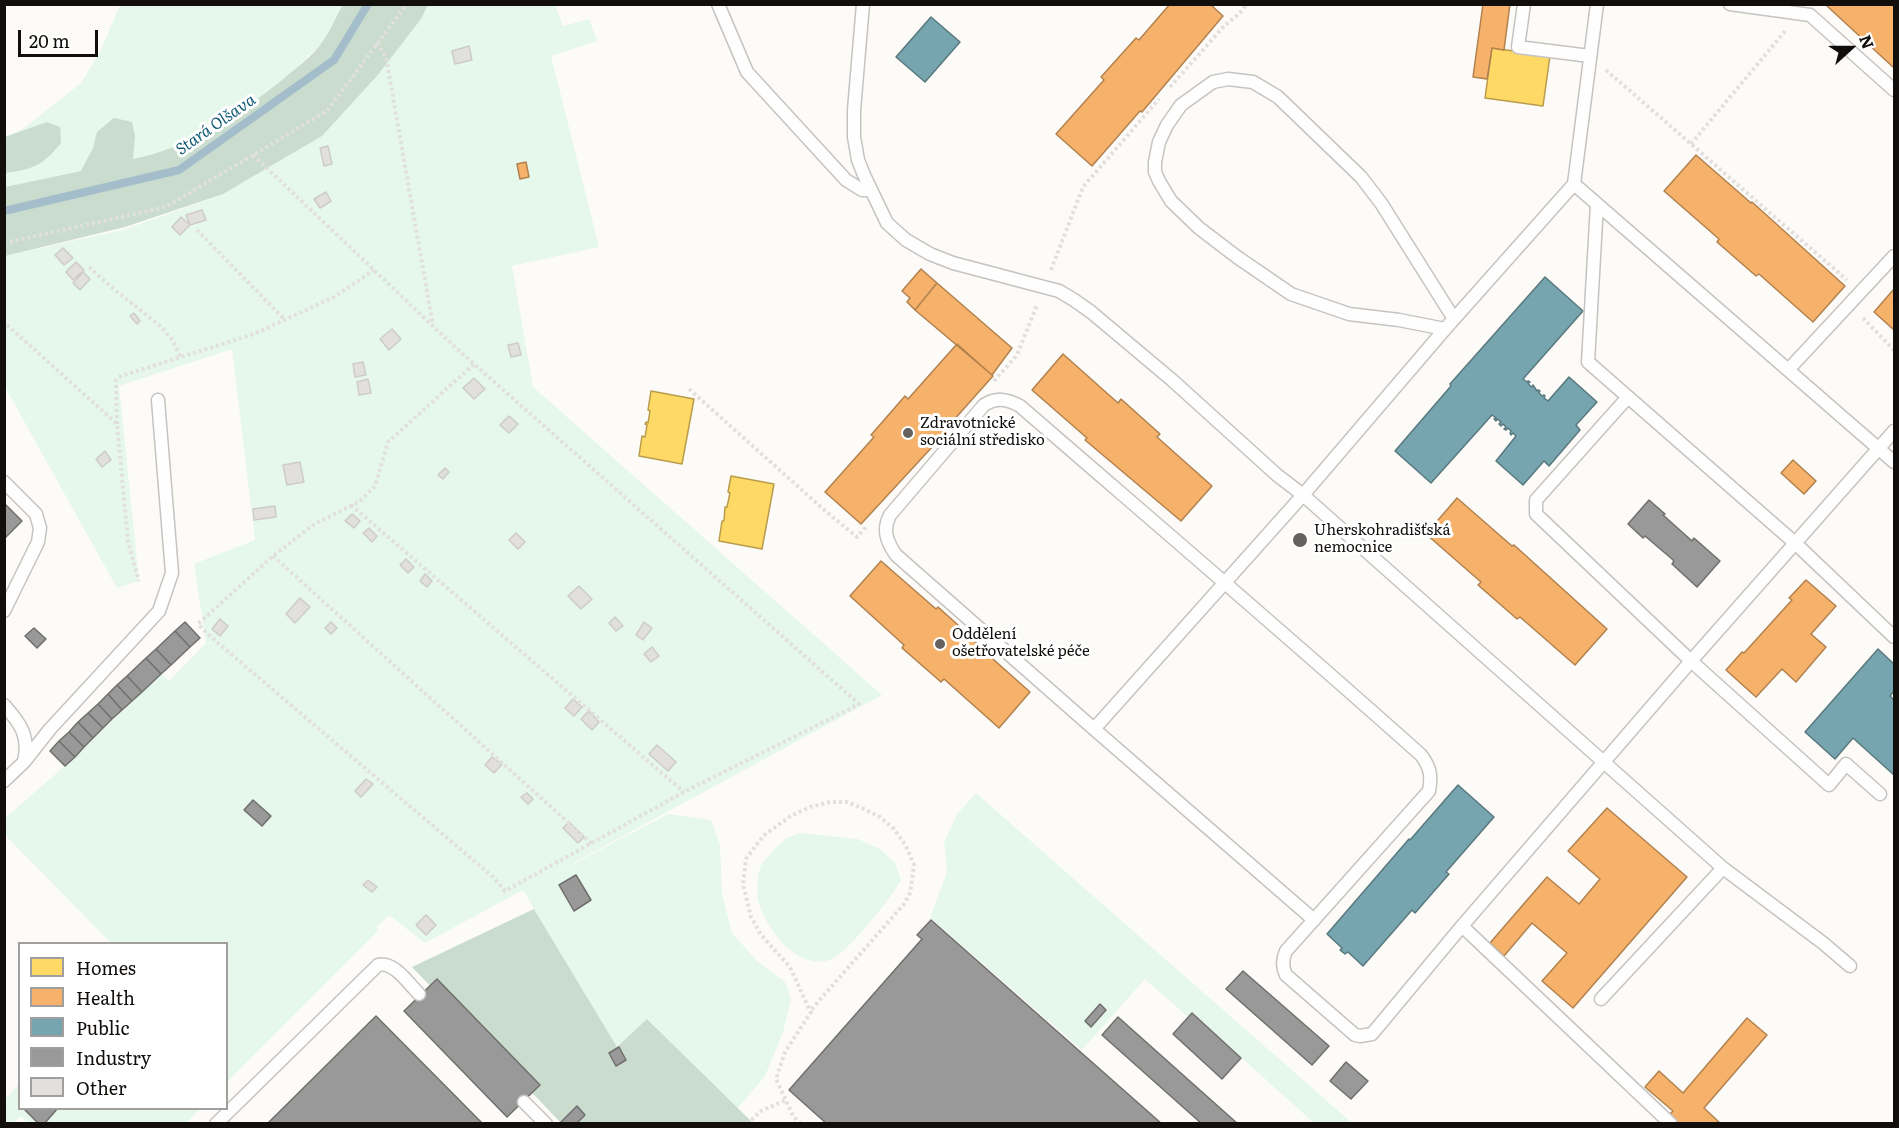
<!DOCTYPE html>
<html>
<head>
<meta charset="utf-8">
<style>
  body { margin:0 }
  #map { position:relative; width:1899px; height:1128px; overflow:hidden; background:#fdfbf8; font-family:Literata,serif }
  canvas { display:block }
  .frame { position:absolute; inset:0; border:6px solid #110e0b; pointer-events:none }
  .legend { position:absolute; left:18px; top:942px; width:210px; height:168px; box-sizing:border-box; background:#fff; border:2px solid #a09f9d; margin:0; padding:8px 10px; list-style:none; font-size:18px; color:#110e0b }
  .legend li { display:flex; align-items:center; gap:12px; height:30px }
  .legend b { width:30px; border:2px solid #a09f9d }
  .north { position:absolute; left:1821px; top:18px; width:60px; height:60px; -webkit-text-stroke:4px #fff; paint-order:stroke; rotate:69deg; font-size:16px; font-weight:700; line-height:24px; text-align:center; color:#110e0b }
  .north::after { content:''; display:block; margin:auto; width:21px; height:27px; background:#110e0b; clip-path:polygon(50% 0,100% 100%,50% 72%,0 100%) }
  .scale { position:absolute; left:18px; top:30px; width:80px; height:27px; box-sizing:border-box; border:3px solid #110e0b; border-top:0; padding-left:8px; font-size:18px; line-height:21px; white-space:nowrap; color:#110e0b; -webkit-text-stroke:4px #fff; paint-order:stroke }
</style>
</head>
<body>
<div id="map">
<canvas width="1899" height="1128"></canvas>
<div class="frame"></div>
<ul class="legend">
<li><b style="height:16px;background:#ffd966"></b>Homes</li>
<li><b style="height:16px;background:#f6b26b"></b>Health</li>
<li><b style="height:16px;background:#76a5af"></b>Public</li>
<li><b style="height:16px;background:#999"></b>Industry</li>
<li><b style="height:16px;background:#e2e0dd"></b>Other</li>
</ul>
<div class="north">N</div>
<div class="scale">20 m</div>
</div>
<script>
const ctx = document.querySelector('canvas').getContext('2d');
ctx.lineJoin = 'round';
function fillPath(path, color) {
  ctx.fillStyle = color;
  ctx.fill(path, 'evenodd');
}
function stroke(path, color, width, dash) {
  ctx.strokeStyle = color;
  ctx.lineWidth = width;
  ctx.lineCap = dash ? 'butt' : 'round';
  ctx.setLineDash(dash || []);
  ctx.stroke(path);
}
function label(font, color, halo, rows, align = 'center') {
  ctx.font = font + ' Literata,serif';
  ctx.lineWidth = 6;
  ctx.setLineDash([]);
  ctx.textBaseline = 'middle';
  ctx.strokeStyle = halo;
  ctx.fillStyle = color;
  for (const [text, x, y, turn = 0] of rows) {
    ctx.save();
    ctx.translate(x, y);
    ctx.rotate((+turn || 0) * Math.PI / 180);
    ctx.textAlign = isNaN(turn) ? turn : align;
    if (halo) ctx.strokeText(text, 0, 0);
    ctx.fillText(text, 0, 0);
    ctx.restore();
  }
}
fillPath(new Path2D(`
  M120,5H343L323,42L296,68L254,102L200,136L154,155L5,187V137L23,129L81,83L101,50Z
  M428,5H555L563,26L589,19L597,41L551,56L599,247L512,266L533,387L882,695L535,884L668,814L711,820L720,845L722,894L732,933L757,961L785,982L791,999L783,1032L765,1076L737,1109L648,1019L617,1047L523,890L425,943L389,915L376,928L379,930L227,1082L226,944L111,943L5,835L4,819L65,766L161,674L169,681L206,643L194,564L255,540L232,349L119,386L139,581L117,588L5,387V256L126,229L223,194L322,136L377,76L421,19Z
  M976,793L1352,1123H1314L1192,1013L1188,1017L1145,979L1082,1050L930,918L947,872L944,842L957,814Z
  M800,833L858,839L880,849L895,863L901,880C892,897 848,952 832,959C799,972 768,932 759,904C756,895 757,878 760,868C762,861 781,842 787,838C791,836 796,835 800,833Z
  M19,1084L20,1108L200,1109L186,1123L28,1124L21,1116L13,1123L5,1124V1099Z`), '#e6f7eb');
fillPath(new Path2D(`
  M343,5H428L421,19L377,76L322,136L223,194L125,227L5,256V187L81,171L93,148L97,132L114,118L132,122L135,136L133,159C189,148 239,115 283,79C296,68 313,56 323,41C331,30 336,16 343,5Z
  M47,122L60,127L61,143C42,166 34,169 5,173V137Z
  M534,909L617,1047L647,1019L753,1123H561L412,967Z`), '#c9dcce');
const homes = new Path2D(`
  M1492,48L1550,56L1543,106L1485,98Z
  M651,391L694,399L682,464L639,456L642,436L645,437L647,425L645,424L646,422L648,423L650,411L648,410Z
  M731,476L774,484L762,549L719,541L722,521H724L725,507H727L730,493L728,492Z`);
fillPath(homes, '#ffd966');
stroke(homes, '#b89c4b', 1.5);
const health = new Path2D(`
  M1170,4H1210L1223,16L1142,112L1140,111L1092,166L1056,134L1104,80L1101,77L1136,38L1139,40Z
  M1483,4H1510L1504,50L1492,48L1487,79L1473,77Z
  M1829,4H1894V68L1827,6Z
  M1696,155L1751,203L1752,202L1845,286L1813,322L1759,274L1756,276L1717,242L1719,239L1664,191Z
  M526,162L529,177L520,179L517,164Z
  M921,269L937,283L915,310L907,302L910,298L902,291Z
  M937,283L1012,348L992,375L915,310Z
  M1894,289V330L1874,312Z
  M957,344L993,376L944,431L946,432L861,524L825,492L874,437L871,435L905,396L908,399Z
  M1063,354L1118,403L1121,399L1160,434L1157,437L1212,486L1181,521L1085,440L1087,438L1032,390Z
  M1793,460L1816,481L1804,494L1781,473Z
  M1457,498L1512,546L1514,545L1607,629L1575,665L1520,617L1517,619L1478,585L1481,582L1426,534Z
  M881,561L936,609L938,607L977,642L975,643L1030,692L999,728L944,679L941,682L902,648L904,645L850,596Z
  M1806,580L1836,606L1811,634L1826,647L1796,682L1782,669L1756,697L1726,670L1742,652L1744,653L1792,600L1789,598Z
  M1607,808L1687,877L1573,1008L1542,981L1567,953L1532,923L1504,956L1490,943L1547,877L1579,904L1600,879L1568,851Z
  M1747,1018L1767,1035L1704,1108L1721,1124H1677L1668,1116L1673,1111L1645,1087L1659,1071L1683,1093Z`);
fillPath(health, '#f6b26b');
stroke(health, '#b1814e', 1.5);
const public = new Path2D(`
  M931,17L960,42L925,82L896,57Z
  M1545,277L1583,311L1523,379L1527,382L1528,381L1530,382L1528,384L1532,387L1533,385L1537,391L1538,390L1540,391L1539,393L1542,396L1544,395L1545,396L1544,398L1548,401L1569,377L1597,402L1576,425L1580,430L1549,466L1544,461L1523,485L1496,461L1516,436L1513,433L1511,435L1510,433L1511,431L1508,428L1506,430L1504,429L1506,427L1503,424L1501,426L1499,424L1501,422L1497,419L1496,421L1494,419L1496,418L1492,415L1431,483L1395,451L1451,386L1450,384Z
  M1878,649L1894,664V691L1890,696L1894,700V775L1853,738L1835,759L1805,732Z
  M1458,785L1494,817L1446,872L1449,874L1415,913L1412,910L1363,966L1348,952L1345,954L1340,950L1342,948L1327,934L1409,839L1410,840Z`);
fillPath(public, '#76a5af');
stroke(public, '#58787e', 1.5);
const industry = new Path2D(`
  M1649,500L1665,514L1663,515L1692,541L1694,538L1720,561L1697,587L1672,564L1674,561L1672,559L1645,536L1643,538L1628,524Z
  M4,503L22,521L4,539Z
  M185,622L200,638L190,647L175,631Z
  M34,628L46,639L37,648L25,636Z
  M175,631L190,647L171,665L156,649Z
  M156,649L171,665L161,674L146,658Z
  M146,658L161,674L142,692L127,676Z
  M127,676L142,692L132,701L117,685Z
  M117,685L132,701L122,710L108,694Z
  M108,694L122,710L112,719L98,704Z
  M98,704L112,719L103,728L88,713Z
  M88,713L103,728L93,738L78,722Z
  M78,722L93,738L84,747L69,732Z
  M69,732L84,747L75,757L59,741Z
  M59,741L75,757L65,766L50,751Z
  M253,800L271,816L262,826L244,810Z
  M576,875L591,900L574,911L559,885Z
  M931,920L1162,1124H827L789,1090L922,939L917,935Z
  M1243,971L1329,1046L1312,1065L1226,989Z
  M437,979L540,1085L507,1117L404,1011Z
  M1100,1004L1106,1010L1091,1027L1085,1021Z
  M1192,1013L1241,1058L1222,1079L1173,1034Z
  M376,1016L483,1124H267Z
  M1118,1017L1238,1124H1202L1102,1035Z
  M619,1047L626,1060L616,1066L609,1053Z
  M1346,1062L1368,1081L1351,1099L1330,1081Z
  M577,1106L585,1115L576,1124H562L561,1122Z
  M26,1108H58L44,1124H39L25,1110Z`);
fillPath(industry, '#999');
stroke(industry, '#706f6e', 1.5);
stroke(new Path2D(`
  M4,211L179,170L334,60L368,4`), '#a3beca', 8);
const building = new Path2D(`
  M469,46L472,60L455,64L452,51Z
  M328,146L332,164L324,166L320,148Z
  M326,192L331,201L320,208L314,199Z
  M202,210L206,220L190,225L186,215Z
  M181,217L190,225L180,235L172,227Z
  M63,248L73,258L64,265L55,255Z
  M76,262L84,270L73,280L66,272Z
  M83,272L90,279L80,290L73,283Z
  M134,313L140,321L137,324L130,316Z
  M392,329L401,339L389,350L380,339Z
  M518,343L521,355L511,357L508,345Z
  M363,362L366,375L355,377L353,364Z
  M474,378L485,389L474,399L463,388Z
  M368,379L371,393L359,395L357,382Z
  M509,416L518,424L509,433L500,425Z
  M105,451L111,460L102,467L96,459Z
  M300,462L304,482L287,485L283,465Z
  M445,468L449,472L443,479L438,475Z
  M275,506L276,517L254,520L253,509Z
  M352,514L360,521L354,528L345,521Z
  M369,528L377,536L372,542L363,533Z
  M516,533L525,542L518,549L509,540Z
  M406,559L414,567L408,573L400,565Z
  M425,574L432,581L427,587L420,581Z
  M579,586L592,599L581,609L568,596Z
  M300,598L310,607L295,623L286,614Z
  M615,617L623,626L616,631L609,623Z
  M220,619L228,626L220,636L212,629Z
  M331,622L337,628L331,634L325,628Z
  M644,622L652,628L643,640L636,635Z
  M652,647L659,656L651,662L644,654Z
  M573,699L582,707L574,716L565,708Z
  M589,711L599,722L592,730L581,719Z
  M657,745L676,762L668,771L649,754Z
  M492,757L502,764L494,773L485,765Z
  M366,779L373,784L361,797L355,791Z
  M527,793L533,799L528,804L521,797Z
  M569,822L584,837L578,843L563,828Z
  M368,880L377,887L372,892L363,885Z
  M426,915L436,925L426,935L416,925Z`);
fillPath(building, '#e2e0dd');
stroke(building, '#ceccc9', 1.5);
const service = new Path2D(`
  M718,4L747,72L846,180L862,190H870
  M863,4L854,110V137L858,160L864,175L887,223L906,240L930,254L953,263L1059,291L1074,300L1091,312L1172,380L1277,475L1303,495L1723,868L1823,943L1850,966
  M1524,4L1518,47L1590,56
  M1597,4L1574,184L1894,462
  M1730,4L1810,15L1894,90
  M1597,204L1588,362L1795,543L1894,637
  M1445,329L1399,320L1349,314L1291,294L1237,257L1199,228L1171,201L1159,181L1155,172V162L1159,142L1167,125L1181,105L1213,82L1228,79L1253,82L1278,97L1361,177L1381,203L1454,319
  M1789,369L1894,256
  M1628,397L1536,500V514L1691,661L1829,785L1846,764L1880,794
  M4,482L36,514L40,528L38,542L4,611
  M4,705C20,723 30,736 24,761
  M1094,729L896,555C887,542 882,530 890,515L984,405C997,397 1007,399 1020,406C1154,522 1289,637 1421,755C1430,767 1432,775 1429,791L1286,951C1282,960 1282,967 1286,975L1355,1035L1360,1036L1372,1034L1462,926L1691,661L1894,431
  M4,781L24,762L50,729L159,611L172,573L158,400
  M1314,920L1094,729L1303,495L1445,329L1574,184
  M1462,926L1671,1124
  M1601,999L1723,868
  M524,1102L546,1124
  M216,1124L378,965C394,961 409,984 419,994`);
stroke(service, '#c6c3c0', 15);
stroke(new Path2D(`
  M377,43L386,57L433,326
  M1606,70L1847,280
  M1170,87L1225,25L1239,14L1247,4
  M1691,144L1786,30
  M253,155L457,349L859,704L684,792L505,891L493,877L211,637L198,624L273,556L313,525L360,501L375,486L388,442L474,364
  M197,230L285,320
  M4,243L166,207L327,111L407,4
  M89,267L116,291L158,324L171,338L181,357
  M1051,270L1083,187L1159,99
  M1863,318L1894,350
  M7,325L117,424L128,542L139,581
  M994,381L1017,355L1037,305
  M689,389L823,509L857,537L866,527
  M117,424L116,380L121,376L254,334L334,297L374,270
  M351,505L684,792
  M273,556L592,844
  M747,1124L761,1111L786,1100
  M801,1124L793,1116L776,1079L785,1052L811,1012L810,1011L904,904L910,893L914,865L906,846L894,829L880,817L864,809L847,802H830L810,807L791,816L763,836L746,859L743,884L751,917L761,935L790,967L810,1011`), '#e1e0df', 4, [3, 3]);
stroke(service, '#fffefe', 12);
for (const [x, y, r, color] of [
  [908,433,6,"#64615e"],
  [1300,540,8,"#64615e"],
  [940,644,6,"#64615e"]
]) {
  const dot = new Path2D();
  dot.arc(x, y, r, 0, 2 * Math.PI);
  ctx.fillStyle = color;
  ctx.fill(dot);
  stroke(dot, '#fff', 2);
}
label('15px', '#110e0b', '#fff', [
  ["Zdravotnické",920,424],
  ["sociální středisko",920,441],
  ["Uherskohradišťská",1314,531],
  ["nemocnice",1314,548],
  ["Oddělení",952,635],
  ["ošetřovatelské péče",952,652]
], 'left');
label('italic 16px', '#165c79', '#fff', [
  ["Stará Olšava",216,125,-35]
]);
</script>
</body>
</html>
